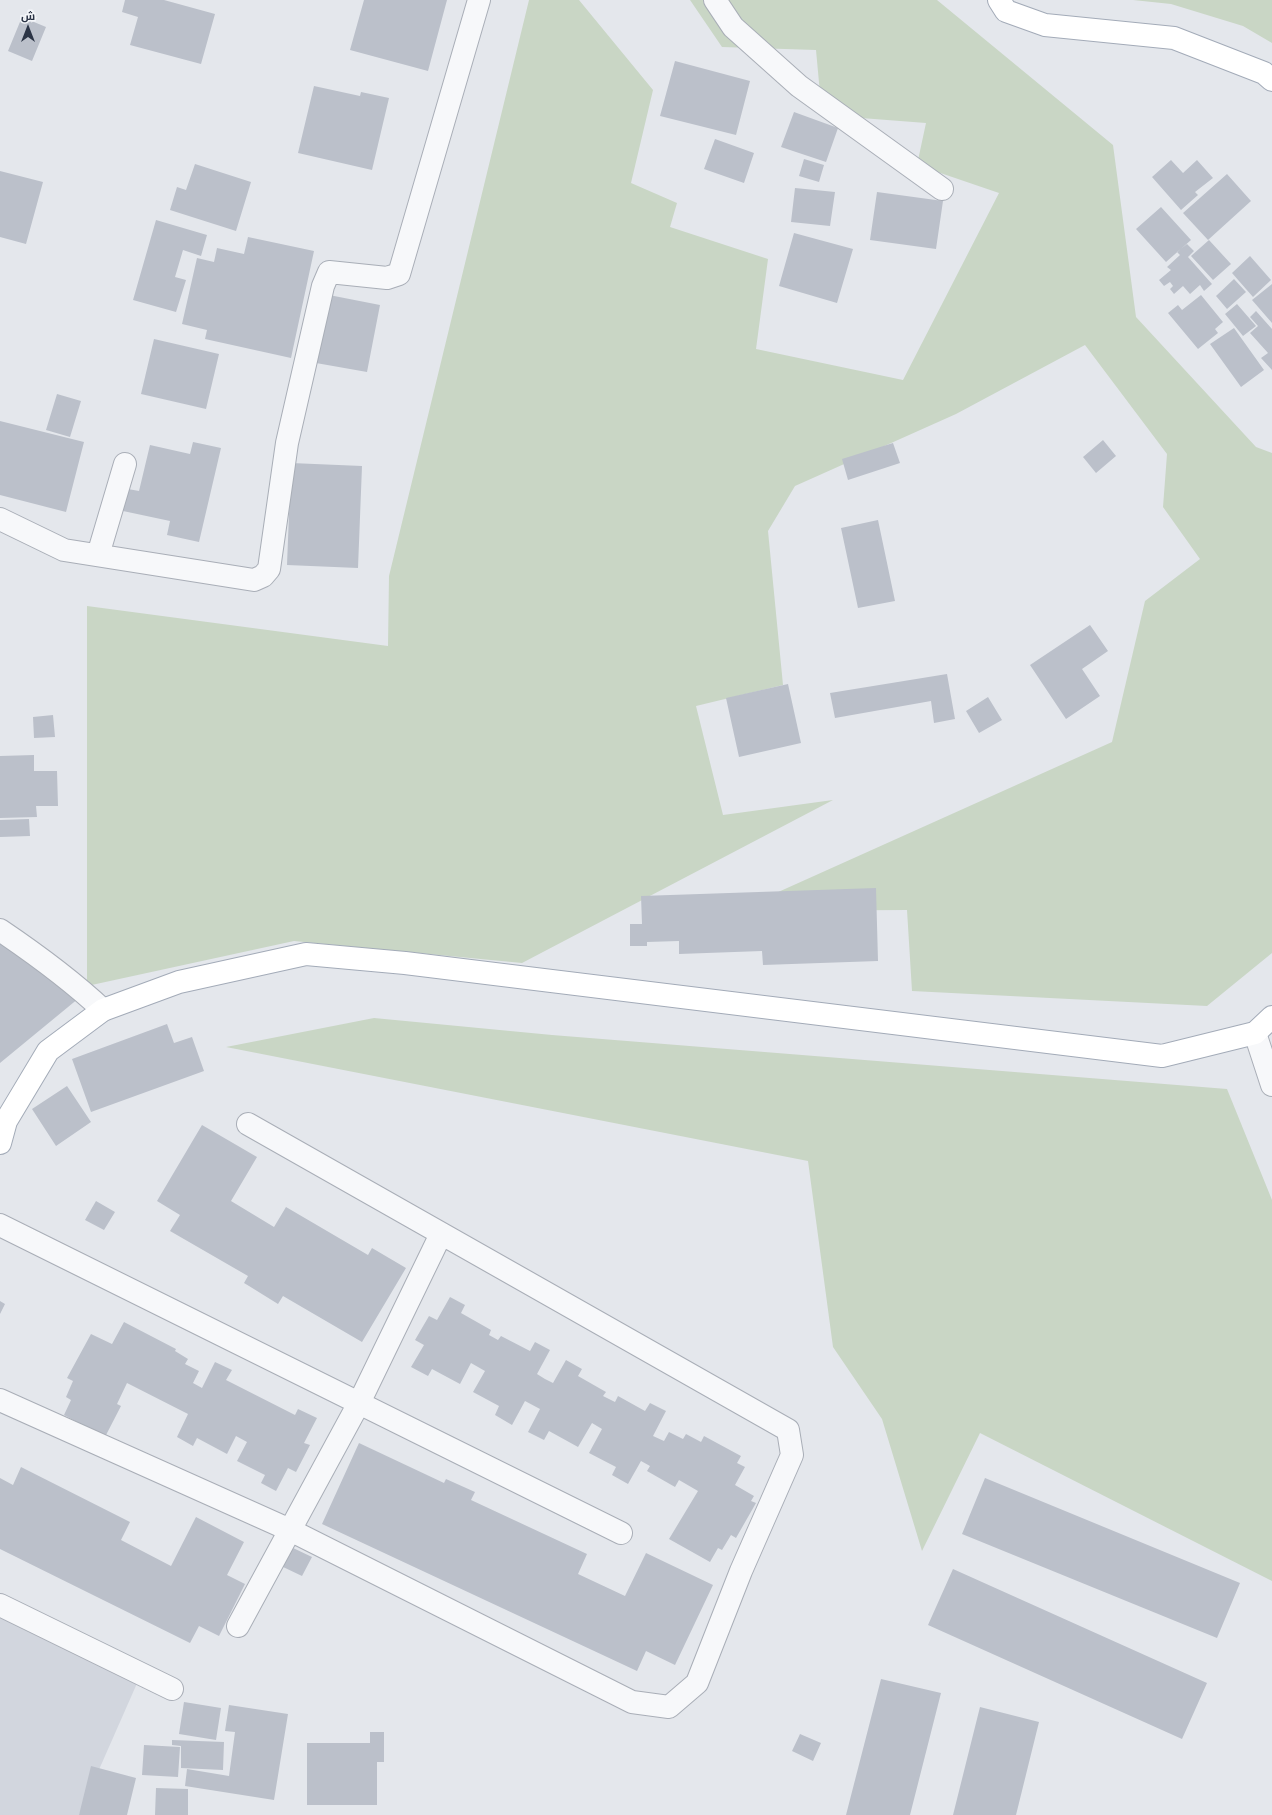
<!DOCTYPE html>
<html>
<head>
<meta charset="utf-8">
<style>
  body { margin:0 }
  #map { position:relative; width:1272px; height:1815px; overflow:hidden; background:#e4e7ec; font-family:Poppins,Cairo,sans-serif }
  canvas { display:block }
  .north { position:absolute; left:8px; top:8px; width:40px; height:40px; -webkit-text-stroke:3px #f4f6f9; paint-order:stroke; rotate:0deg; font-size:11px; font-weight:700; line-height:16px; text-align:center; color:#2b3445 }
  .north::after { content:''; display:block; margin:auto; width:14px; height:18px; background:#2b3445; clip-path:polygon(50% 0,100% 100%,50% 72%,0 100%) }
</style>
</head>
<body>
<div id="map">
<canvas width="1272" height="1815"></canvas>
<div class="north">ش</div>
</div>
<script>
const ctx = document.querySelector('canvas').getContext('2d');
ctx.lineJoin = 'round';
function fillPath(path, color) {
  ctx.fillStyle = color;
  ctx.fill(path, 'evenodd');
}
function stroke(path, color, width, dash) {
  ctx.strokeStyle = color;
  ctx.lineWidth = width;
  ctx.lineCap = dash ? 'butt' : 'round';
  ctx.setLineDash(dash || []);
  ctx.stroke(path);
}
fillPath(new Path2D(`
  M0,1606L142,1672L79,1815H0Z`), '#d2d6de');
fillPath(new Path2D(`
  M529,0H579L653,90L631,183L677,203L670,227L768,259L756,349L903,380L999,193L917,165L926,123L822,115L816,50L722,47L690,0H937L1113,145L1136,317L1256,447L1272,453V953L1207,1006L912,991L907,910L736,911L1112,742L1145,601L1200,559L1163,507L1167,454L1085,345L956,414L795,486L768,531L783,685L696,706L723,815L833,800L522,963L294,941L87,986V606L388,646L389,576Z
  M1133,0H1272V43L1243,26L1171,4Z
  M374,1018L552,1035L1227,1089L1272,1200V1581L980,1433L922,1551L882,1419L833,1347L808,1161L226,1047Z`), '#c9d6c5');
fillPath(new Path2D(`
  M125,0H164L215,14L201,64L130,45L138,17L122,12Z
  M364,0H447L428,71L350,50Z
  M22,17L46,27L32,61L8,51Z
  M675,61L750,81L736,135L660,116Z
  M314,86L360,96L361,92L389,98L372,170L298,153Z
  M794,112L838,128L826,162L781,147Z
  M715,139L754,153L744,183L704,169Z
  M804,159L824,165L819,182L799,176Z
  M1171,160L1183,173L1197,160L1213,178L1195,192L1198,195L1181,210L1152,177Z
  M195,164L251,182L236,231L170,210L177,187L186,190Z
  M0,171L43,182L26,244L0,237Z
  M1227,174L1251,201L1208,240L1183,213Z
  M795,188L835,192L830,226L791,222Z
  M877,192L943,201L936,249L870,240Z
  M1161,207L1191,240L1166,262L1136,229Z
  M156,220L207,235L201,256L183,250L175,277L186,280L176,312L133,300Z
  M794,233L853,249L837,303L779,286Z
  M248,237L314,251L291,358L205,339L207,330L182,324L197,258L214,262L217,248L244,254Z
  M1209,240L1231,264L1213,280L1191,256Z
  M1187,244L1194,251L1188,257L1212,284L1204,291L1200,285L1190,294L1183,286L1174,294L1170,289L1173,286L1170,282L1164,286L1159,280L1171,270L1167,267L1180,255L1177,252Z
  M1250,256L1271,280L1253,297L1232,273Z
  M1234,279L1246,292L1227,309L1216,296Z
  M1272,284V323L1252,300Z
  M329,295L380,305L367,372L316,363Z
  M1201,295L1223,322L1215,329L1218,333L1198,349L1168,313L1178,305L1182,310Z
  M1237,304L1256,326L1243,336L1225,314Z
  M1256,311L1272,329V370L1261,358L1268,353L1250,333L1258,326L1250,317Z
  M1234,328L1264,370L1241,387L1210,344Z
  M154,339L219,354L206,409L141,394Z
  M57,394L81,401L70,437L46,430Z
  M0,421L84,442L66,512L0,495Z
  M1103,440L1116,456L1096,473L1083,457Z
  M193,442L221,448L199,542L167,535L170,521L123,511L128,489L139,491L150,445L190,454Z
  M893,443L900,463L848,480L842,459Z
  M291,463L362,466L358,568L287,565Z
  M878,520L895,601L858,608L841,528Z
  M1090,625L1108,651L1082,669L1100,696L1066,719L1030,665Z
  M947,674L955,719L934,723L931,701L835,718L830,693Z
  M788,684L801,743L739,757L726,698Z
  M988,697L1002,720L979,733L966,711Z
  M53,715L55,737L34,738L33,717Z
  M34,755V771H57L58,806H36L37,817L0,818V756Z
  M29,819L30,836L0,837V820Z
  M876,888L878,961L763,965L762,951L679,954V941L647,942V946H630V924H642L641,896Z
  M0,941L79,998L0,1063Z
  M167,1024L174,1043L192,1037L204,1071L91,1112L72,1059Z
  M67,1086L91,1122L56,1146L32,1109Z
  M202,1125L257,1157L231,1201L274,1227L286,1207L368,1255L372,1248L406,1268L362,1342L283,1296L278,1304L249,1286L244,1283L248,1276L170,1231L180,1215L157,1201Z
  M96,1201L115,1212L104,1230L85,1220Z
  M450,1297L465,1305L461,1313L491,1330L489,1335L498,1340L501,1336L530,1351L535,1342L550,1350L537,1374L545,1379L553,1383L566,1360L582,1369L578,1376L606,1392L603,1396L615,1402L618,1396L645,1411L650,1403L666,1411L653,1436L664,1441L669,1432L683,1439L686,1434L701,1442L704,1436L741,1456L737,1463L745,1467L735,1485L754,1496L751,1501L756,1503L736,1538L731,1535L722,1550L718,1548L710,1562L669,1539L698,1491L679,1480L675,1487L647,1471L650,1466L641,1461L628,1484L612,1475L616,1467L589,1453L602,1429L592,1423L578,1447L549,1431L544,1440L528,1432L540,1409L525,1401L512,1425L495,1415L499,1406L473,1392L485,1371L471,1363L460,1384L432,1369L428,1376L411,1367L424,1345L415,1340L429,1316L437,1320Z
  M0,1301L5,1304L0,1314Z
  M124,1322L176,1349L175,1351L188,1359L185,1364L199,1371L193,1383L202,1388L215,1362L232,1370L226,1380L295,1415L298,1409L317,1418L304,1443L310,1445L296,1472L288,1468L276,1491L261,1483L265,1475L237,1461L247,1442L236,1436L227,1454L197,1438L193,1446L177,1437L188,1414L127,1383L117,1404L121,1406L105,1437L64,1415L71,1400L66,1397L73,1381L67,1378L91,1334L112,1344Z
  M359,1443L444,1483L446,1479L475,1492L471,1500L587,1554L578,1574L625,1596L646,1553L713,1585L675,1665L646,1651L637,1671L322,1524Z
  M21,1467L130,1522L121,1540L171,1566L196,1517L244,1542L227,1575L245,1584L219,1636L199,1626L190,1643L0,1549V1478L13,1485Z
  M985,1478L1240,1583L1217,1638L962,1534Z
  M291,1547L312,1557L302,1576L281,1566Z
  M953,1569L1207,1683L1182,1739L928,1625Z
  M881,1679L941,1693L910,1815H846Z
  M184,1702L221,1708L216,1740L179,1734Z
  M229,1705L288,1714L274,1800L185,1786L187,1769L229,1776L235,1732L225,1731Z
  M980,1707L1039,1722L1016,1815H953Z
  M370,1732H384V1762H377V1805H307V1743H370Z
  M800,1734L821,1743L813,1761L792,1751Z
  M172,1740L224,1742L223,1770L181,1768V1746L172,1745Z
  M144,1745L180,1747L178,1777L142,1775Z
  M91,1766L136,1778L127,1815H79Z
  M156,1788L188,1789V1815H155Z`), '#bbc0ca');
const minor = new Path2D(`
  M715,0L733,27L799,86L942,189
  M0,519L64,550L254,580L263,576L269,569L287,443L323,286L329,272L387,278L399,274L479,0
  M98,555L125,464
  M0,930C37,955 70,979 103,1010
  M1255,1033L1272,1085
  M0,1225L621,1533
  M0,1400L290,1530L632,1702L669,1707L697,1683L741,1571L792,1455L788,1430L248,1124
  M0,1605L172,1689
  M238,1626L359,1403L441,1234`);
const major = new Path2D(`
  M999,0L1006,11L1045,25L1174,38L1264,73L1272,80
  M0,1143L6,1121L48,1051L103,1010L179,982L306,954L405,963L1162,1056L1255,1033L1272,1017`);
stroke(minor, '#a9aeb7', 24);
stroke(major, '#a3abb8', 24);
stroke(minor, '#f7f8fa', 22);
stroke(major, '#fff', 22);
</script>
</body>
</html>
